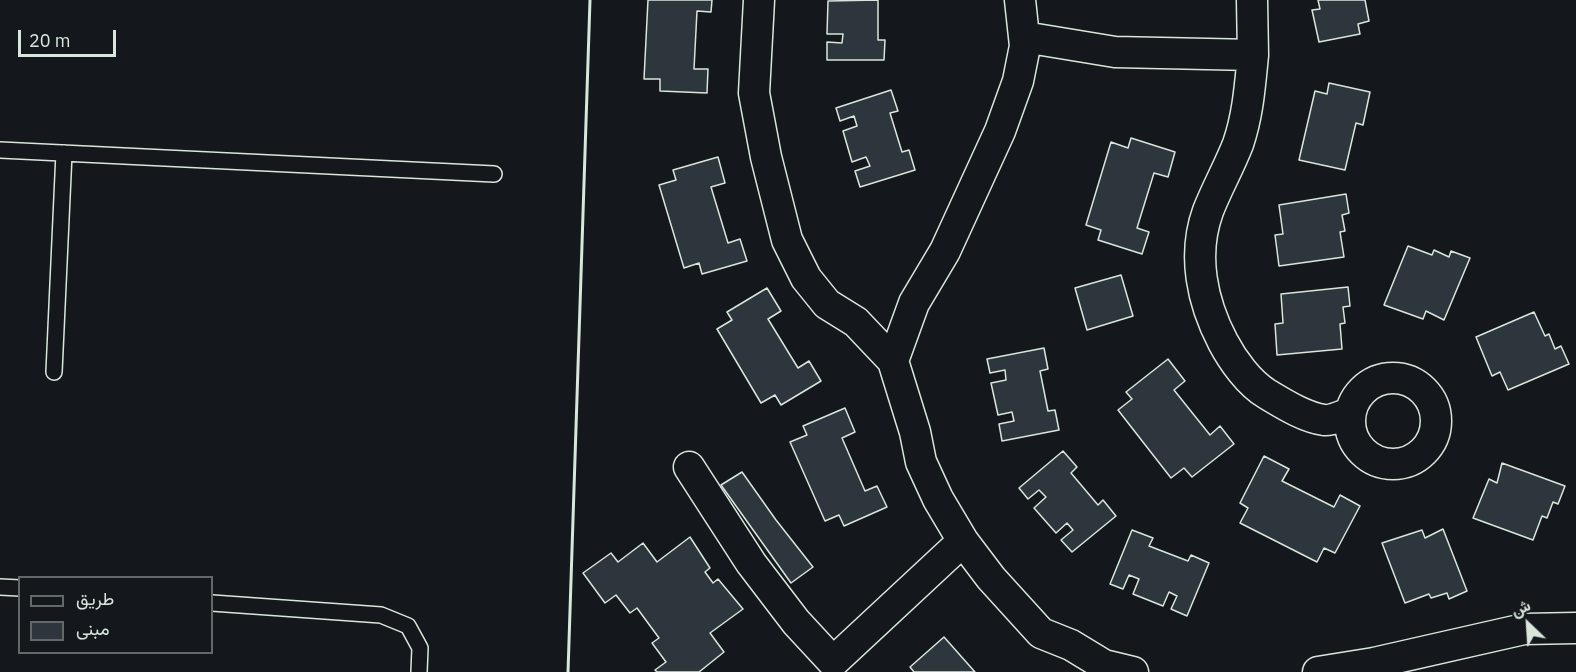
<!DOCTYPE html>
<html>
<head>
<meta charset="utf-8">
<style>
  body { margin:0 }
  #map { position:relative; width:1576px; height:672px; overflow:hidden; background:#14181c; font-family:"IBM Plex Sans",Vazirmatn,sans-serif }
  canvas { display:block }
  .legend { position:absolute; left:18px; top:576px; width:195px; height:78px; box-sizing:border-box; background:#14181c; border:2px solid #626a69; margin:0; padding:8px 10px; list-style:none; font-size:18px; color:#d8e6dc }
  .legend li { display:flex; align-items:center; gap:12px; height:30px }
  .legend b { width:30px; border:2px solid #626a69 }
  .north { position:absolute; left:1498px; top:594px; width:60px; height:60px; -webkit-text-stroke:4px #14181c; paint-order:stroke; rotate:335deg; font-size:16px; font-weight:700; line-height:24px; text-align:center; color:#d8e6dc }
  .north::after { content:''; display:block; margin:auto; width:21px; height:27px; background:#d8e6dc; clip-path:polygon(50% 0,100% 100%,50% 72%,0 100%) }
  .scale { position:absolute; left:18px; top:30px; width:98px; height:27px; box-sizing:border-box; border:3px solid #d8e6dc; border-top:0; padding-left:8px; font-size:18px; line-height:21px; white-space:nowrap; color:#d8e6dc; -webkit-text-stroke:4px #14181c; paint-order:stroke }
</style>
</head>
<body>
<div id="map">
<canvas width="1576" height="672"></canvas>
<ul class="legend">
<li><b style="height:8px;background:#14181c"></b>طريق</li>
<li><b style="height:16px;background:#2c363c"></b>مبنى</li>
</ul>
<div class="north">ش</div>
<div class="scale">20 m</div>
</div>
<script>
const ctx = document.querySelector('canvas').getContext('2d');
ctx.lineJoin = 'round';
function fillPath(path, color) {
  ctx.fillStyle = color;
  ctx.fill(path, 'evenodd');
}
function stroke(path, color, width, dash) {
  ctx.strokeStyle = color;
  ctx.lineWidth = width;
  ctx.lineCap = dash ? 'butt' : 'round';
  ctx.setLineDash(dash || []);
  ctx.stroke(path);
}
const building = new Path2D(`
  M648,0H712L711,12L697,11L694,69H708L707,93L660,91V79H644Z
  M878,0V40H885L884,60H827V42L842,43L843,34H827L828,1Z
  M1318,0H1365L1369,21L1358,24L1360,34L1319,42L1312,10L1320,9Z
  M1329,83L1370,92L1363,125L1356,123L1345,170L1299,160L1315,91L1327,94Z
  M891,90L898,111L890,113L902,152L909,150L915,170L860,187L855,171L870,166L866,157L852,162L843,131L857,126L854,116L840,121L836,108Z
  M1131,138L1175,152L1168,177L1154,173L1137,228L1149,232L1142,254L1098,240L1101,230L1086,225L1111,142L1128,148Z
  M718,157L725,183L711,187L728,243L740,239L747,261L702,274L699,263L684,268L659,185L676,180L673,170Z
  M1346,194L1349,213L1342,215L1345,231L1340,232L1344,257L1279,266L1275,235L1283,234L1279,205Z
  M1408,246L1432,255L1434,250L1449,257L1451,251L1470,258L1444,320L1426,311L1423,319L1384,305Z
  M1121,275L1133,316L1087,330L1075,288Z
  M1348,287L1350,306L1343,307L1345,323L1340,324L1342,349L1277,355L1275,324L1283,323L1281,294Z
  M767,288L781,311L768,319L798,368L809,361L821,381L781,405L775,395L761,403L717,329L732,320L727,312Z
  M1534,312L1545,336L1549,334L1555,349L1561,346L1569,364L1508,390L1500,372L1492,376L1476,337Z
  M1044,348L1048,369L1040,371L1048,411L1055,410L1059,430L1002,441L999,424L1014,421L1012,412L998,415L991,383L1006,380L1005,370L990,373L987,359Z
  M1168,359L1185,381L1174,390L1210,435L1220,426L1234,444L1192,477L1184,468L1171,478L1118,410L1132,399L1126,392Z
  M845,408L855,432L842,438L865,491L877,486L887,507L844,526L839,515L825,521L790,442L807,435L803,426Z
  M1063,451L1077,467L1071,473L1098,505L1103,500L1116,516L1072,552L1061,540L1073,530L1067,523L1056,533L1034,508L1046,497L1039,490L1028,499L1019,488Z
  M1264,456L1289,469L1282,481L1334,507L1340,495L1360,506L1335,553L1324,548L1317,562L1240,523L1248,508L1240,503Z
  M1502,463L1565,486L1558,504L1553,502L1547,518L1542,516L1533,540L1473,518L1489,479L1497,483Z
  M742,472L776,520L813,567L791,583L721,485Z
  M1443,529L1467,591L1449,599L1447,593L1431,598L1429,594L1405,603L1382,543L1422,530L1425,538Z
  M1132,530L1153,538L1149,546L1188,561L1191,555L1209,563L1187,616L1171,609L1177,596L1169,592L1163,606L1133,594L1139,579L1129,575L1123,589L1110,584Z
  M690,537L710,568L705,572L713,583L718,579L743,609L710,633L724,652L699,672H657L655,670L666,662L652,643L659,638L637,608L630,613L616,595L605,603L583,573L611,553L618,562L643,543L657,562Z
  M944,637L975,672H914L910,667Z`);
fillPath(building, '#2c363c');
stroke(building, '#d8e6dc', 1.5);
const lane = new Path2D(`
  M0,150L494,174
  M54,372L64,153
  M0,587L20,588
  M212,603L381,615L408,626L420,648L419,672`);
const street = new Path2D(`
  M759,0L754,93L766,157L787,240L806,278L827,304L856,322L893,361
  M1020,0L1025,46L1018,81L1000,131L945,251L914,303L893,361L915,432L921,462L938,499L963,541L991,578L1041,633L1071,645L1104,665L1133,672
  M1024,37L1115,52L1253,55L1252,0
  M1253,55C1250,85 1248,115 1238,144C1229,167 1217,188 1208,211C1192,255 1202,302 1223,342C1233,361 1249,383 1267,394C1284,404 1304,417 1324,420C1332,421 1343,415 1350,413
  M1350 421a43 43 0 1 1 86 0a43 43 0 1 1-86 0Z
  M689,467L751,563L796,622L833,662L963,541
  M1318,672L1374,663L1524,629L1576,628`);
stroke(lane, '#d8e6dc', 18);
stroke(street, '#d8e6dc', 33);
stroke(lane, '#14181c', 15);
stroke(street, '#14181c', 30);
stroke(new Path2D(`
  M568,672L590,0`), '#d8e6dc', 3);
</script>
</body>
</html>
